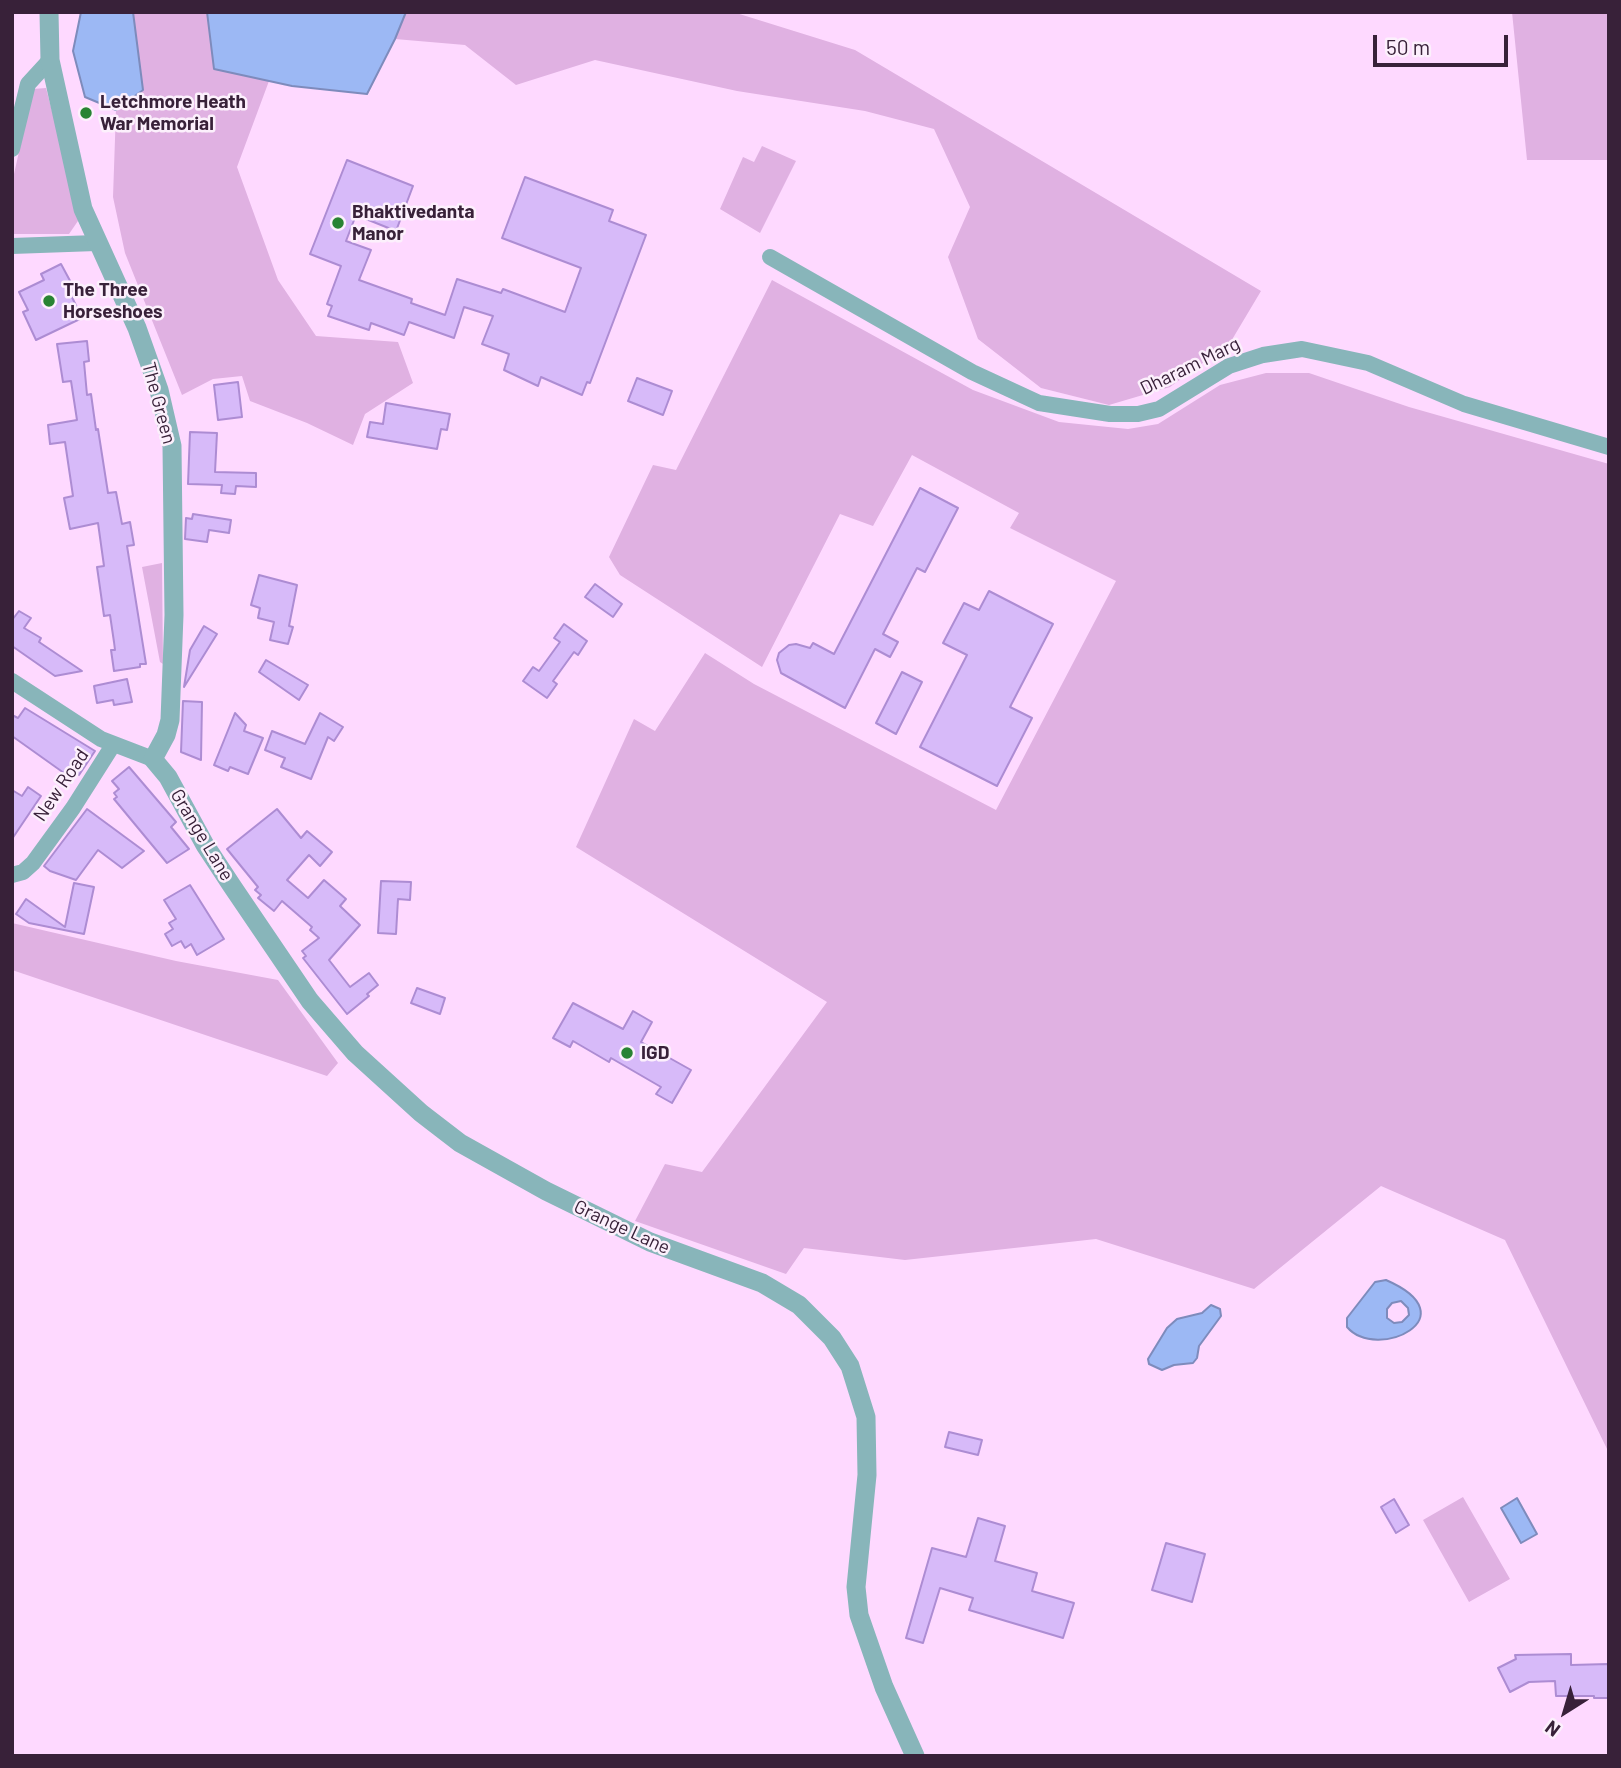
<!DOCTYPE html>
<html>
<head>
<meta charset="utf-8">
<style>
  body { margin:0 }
  #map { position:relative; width:1621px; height:1768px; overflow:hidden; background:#fed9ff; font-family:Barlow,sans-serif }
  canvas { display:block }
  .frame { position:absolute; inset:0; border:14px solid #382139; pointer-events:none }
  .north { position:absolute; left:1530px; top:1677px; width:70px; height:70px; -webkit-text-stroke:5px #fcf0fc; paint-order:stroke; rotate:217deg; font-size:19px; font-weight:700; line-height:28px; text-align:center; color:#382139 }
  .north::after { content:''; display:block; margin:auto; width:24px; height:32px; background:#382139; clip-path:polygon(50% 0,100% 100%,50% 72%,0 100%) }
  .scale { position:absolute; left:1373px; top:35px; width:135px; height:32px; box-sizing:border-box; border:4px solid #382139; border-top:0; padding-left:9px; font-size:21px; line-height:24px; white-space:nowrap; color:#382139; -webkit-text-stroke:5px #fcf0fc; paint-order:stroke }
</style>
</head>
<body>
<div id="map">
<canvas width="1621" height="1768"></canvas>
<div class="frame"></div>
<div class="north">N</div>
<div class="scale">50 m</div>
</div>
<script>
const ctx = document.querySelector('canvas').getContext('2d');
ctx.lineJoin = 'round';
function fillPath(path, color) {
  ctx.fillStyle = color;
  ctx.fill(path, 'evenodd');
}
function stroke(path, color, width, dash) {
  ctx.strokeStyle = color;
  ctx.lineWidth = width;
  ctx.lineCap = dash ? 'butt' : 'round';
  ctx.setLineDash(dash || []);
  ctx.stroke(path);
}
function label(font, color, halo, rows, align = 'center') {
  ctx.font = font + ' Barlow,sans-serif';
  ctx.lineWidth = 5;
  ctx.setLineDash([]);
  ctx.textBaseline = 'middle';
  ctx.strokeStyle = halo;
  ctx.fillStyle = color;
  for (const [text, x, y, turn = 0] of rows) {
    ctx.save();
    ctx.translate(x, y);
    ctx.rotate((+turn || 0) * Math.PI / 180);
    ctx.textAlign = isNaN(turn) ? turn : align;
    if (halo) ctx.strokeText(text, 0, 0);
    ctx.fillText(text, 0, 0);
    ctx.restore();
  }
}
fillPath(new Path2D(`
  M133,12H207L214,69L269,81L237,167L278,280L316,336L398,342L413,383L365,414L353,445L307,423L250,401L242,376L213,379L182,395L125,253L113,197L116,110L143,90Z
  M406,12H733L855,50L1261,291L1230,343L1170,387L1109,405L1041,388L978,339L948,257L970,207L934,129L865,111L737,91L595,60L516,85L465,45L395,39Z
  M1512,12H1609V160H1527Z
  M46,88L80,218L69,234H12V183L33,89Z
  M762,146L796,161L760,233L720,209L743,157L754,162Z
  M772,280L973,390L1059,422L1128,429L1158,424L1220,385L1266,373H1309L1409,407L1609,464V1453L1505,1240L1381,1186L1254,1289L1096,1239L905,1260L804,1248L786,1274L635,1221L665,1164L702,1172L827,1002L576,847L634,719L655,731L705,653L754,684L996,810L1116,581L1010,528L1019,513L912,455L873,526L840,514L762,667L620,575L609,557L653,465L676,470Z
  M162,563L163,664L160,662L142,567Z
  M12,923L176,961L278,980L338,1063L327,1076L12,970Z
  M1463,1497L1510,1579L1469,1602L1423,1520Z`), '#e0b1e2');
const water = new Path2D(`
  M81,12H133L143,90L116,110L85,97L73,51Z
  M207,12H406L395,39L367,94L292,86L214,69Z
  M1386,1280C1471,1317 1377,1362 1347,1327V1318L1375,1282ZM1401,1301L1408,1308L1409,1315L1402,1322L1394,1323L1387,1318V1309L1392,1303Z
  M1211,1305L1220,1309L1221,1316L1199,1346L1197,1358L1193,1363L1174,1365L1162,1370L1149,1364L1148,1359L1167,1328L1177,1319L1202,1313Z
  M1517,1498L1537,1534L1521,1543L1501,1508Z`);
fillPath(water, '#9cb8f4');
stroke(water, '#7e8bbc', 2);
const building = new Path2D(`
  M347,160L413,186L396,231L356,215L346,241L371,250L359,280L412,299L411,303L445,315L457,279L501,293L503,289L565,312L581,268L502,238L525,177L613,210L609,221L646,235L590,383L587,382L582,395L541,377L538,386L504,370L509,354L482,344L493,316L464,307L454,338L409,322L404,335L371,323L369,330L328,316L332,306L327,304L341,266L310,254Z
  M61,264L75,290L70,293L82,318L36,340L23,312L28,310L19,292L44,280L41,274Z
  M87,341L89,361L84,362L87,395L91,394L96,430L98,429L108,493L116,492L122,524L130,522L134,545L127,546L146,664H140V667L114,671L111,650H115L114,642L110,615L104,616L97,567L104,566L98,523L70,529L64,498L73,496L65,442L50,444L48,425L77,420L71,381L63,382L57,344Z
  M637,378L672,391L663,415L628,401Z
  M238,382L242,417L218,420L214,385Z
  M386,403L450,414L447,430L441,429L437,449L367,437L370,422L383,424Z
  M190,432L217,433L215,472L256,473V487L236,486L235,494L221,493L222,485L188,484Z
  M920,488L958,508L925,572L917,568L883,634L898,642L890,657L875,649L845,708L781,673L777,660L779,653L789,645L796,644L810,648L813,643L834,654Z
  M193,514L231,520L229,533L209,530L207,542L185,539L186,518L192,519Z
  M259,575L297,585L289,626L293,627L288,644L270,640L274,622L258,618L260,608L251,605Z
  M595,584L622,604L613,617L585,597Z
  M989,591L1053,624L1010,707L1032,718L997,786L920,747L967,655L943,643L964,603L979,610Z
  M19,611L31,618L24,628L41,638L39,642L82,671L55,676L12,646V620Z
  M564,624L587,641L578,655L574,652L553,681L557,684L547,698L523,681L533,667L539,671L560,642L554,638Z
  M204,626L217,634L184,687L190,650Z
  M266,660L308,685L299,700L259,672Z
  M902,672L922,682L896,734L876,723Z
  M127,679L132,702L114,705L113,700L97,703L94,686Z
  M183,701L202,702L201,760L181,752Z
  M25,708L95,751L79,775L75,772L71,778L12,736V715L18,718Z
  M235,713L246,725L244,731L263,738L248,774L230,767L228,771L214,765Z
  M320,713L343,727L334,741L328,737L311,779L281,767L285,758L265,750L272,731L305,744Z
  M129,767L176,822L171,827L189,849L167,863L114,799L117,797L114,793L119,789L112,781Z
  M28,787L41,796L12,839V790L22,796Z
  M87,809L144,851L122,868L98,850L76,880L50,871L44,866Z
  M277,809L301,838L307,831L332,852L320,866L309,855L287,880L308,898L324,880L346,899L340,906L360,925L329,960L350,987L369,973L378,985L367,994L369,996L347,1014L303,958L306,956L302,951L319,938L310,930L312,927L282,901L274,911L258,898L261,895L255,890L258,887L227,849Z
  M381,881L411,882L410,900L398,899L396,934L378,933Z
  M74,883L94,887L84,934L29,923L16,914L26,899L65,927Z
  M190,885L224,939L197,955L191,944L185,948L181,941L172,946L165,934L173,929L169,923L176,919L164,900Z
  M417,988L445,998L440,1014L411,1003Z
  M573,1003L623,1029L633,1011L652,1022L641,1042L691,1070L672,1103L656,1094L661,1087L611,1058L609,1062L573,1041L570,1047L553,1038Z
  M949,1432L982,1440L978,1455L945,1447Z
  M1394,1499L1409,1525L1396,1533L1381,1507Z
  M978,1518L1005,1526L995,1561L1037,1573L1032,1591L1074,1603L1063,1638L969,1610L973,1598L940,1588L923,1643L906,1638L932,1548L966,1557Z
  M1166,1543L1205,1554L1192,1602L1152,1590Z
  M1571,1654V1665L1608,1664V1698H1594V1696H1556L1555,1681L1529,1682L1510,1692L1498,1668L1516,1659L1515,1655Z`);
fillPath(building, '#d7baf9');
stroke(building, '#ad8cd3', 2);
stroke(new Path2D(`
  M12,149L28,84L50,60
  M12,246L96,243
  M770,257L972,372L1039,403L1110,414H1138L1159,409L1229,366L1263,355L1302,349L1368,363L1464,404L1609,447
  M12,681L101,739L153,759
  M12,875L23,872L33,863L73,808L113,745`), '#88b5ba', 16);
stroke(new Path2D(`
  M49,12L50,60L83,209L137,328L159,390L172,446L174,615L170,720L166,735L153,759L168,777L205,845L232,886L310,1001L355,1053L421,1113L460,1143L546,1191L650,1242L762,1283L799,1305L832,1338L850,1366L866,1417L867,1475L856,1587L859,1615L884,1687L915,1756`), '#88b5ba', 19);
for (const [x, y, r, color] of [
  [86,113,7,"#288333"],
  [338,223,7,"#288333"],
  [49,301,7,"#288333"],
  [627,1053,7,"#288333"]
]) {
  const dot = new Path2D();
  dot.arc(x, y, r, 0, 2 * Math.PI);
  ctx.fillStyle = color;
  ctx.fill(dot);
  stroke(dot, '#fcf0fc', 2.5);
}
label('bold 19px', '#382139', '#fcf0fc', [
  ["Letchmore Heath",100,102],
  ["War Memorial",100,124],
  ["Bhaktivedanta",352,212],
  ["Manor",352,234],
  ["The Three",63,290],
  ["Horseshoes",63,312],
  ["IGD",641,1053]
], 'left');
label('19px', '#382139', '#fcf0fc', [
  ["Dharam Marg",1190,366,-26],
  ["The Green",159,403,75],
  ["New Road",61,785,-56],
  ["Grange Lane",202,835,59],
  ["Grange Lane",622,1227,25]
]);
</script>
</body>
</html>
